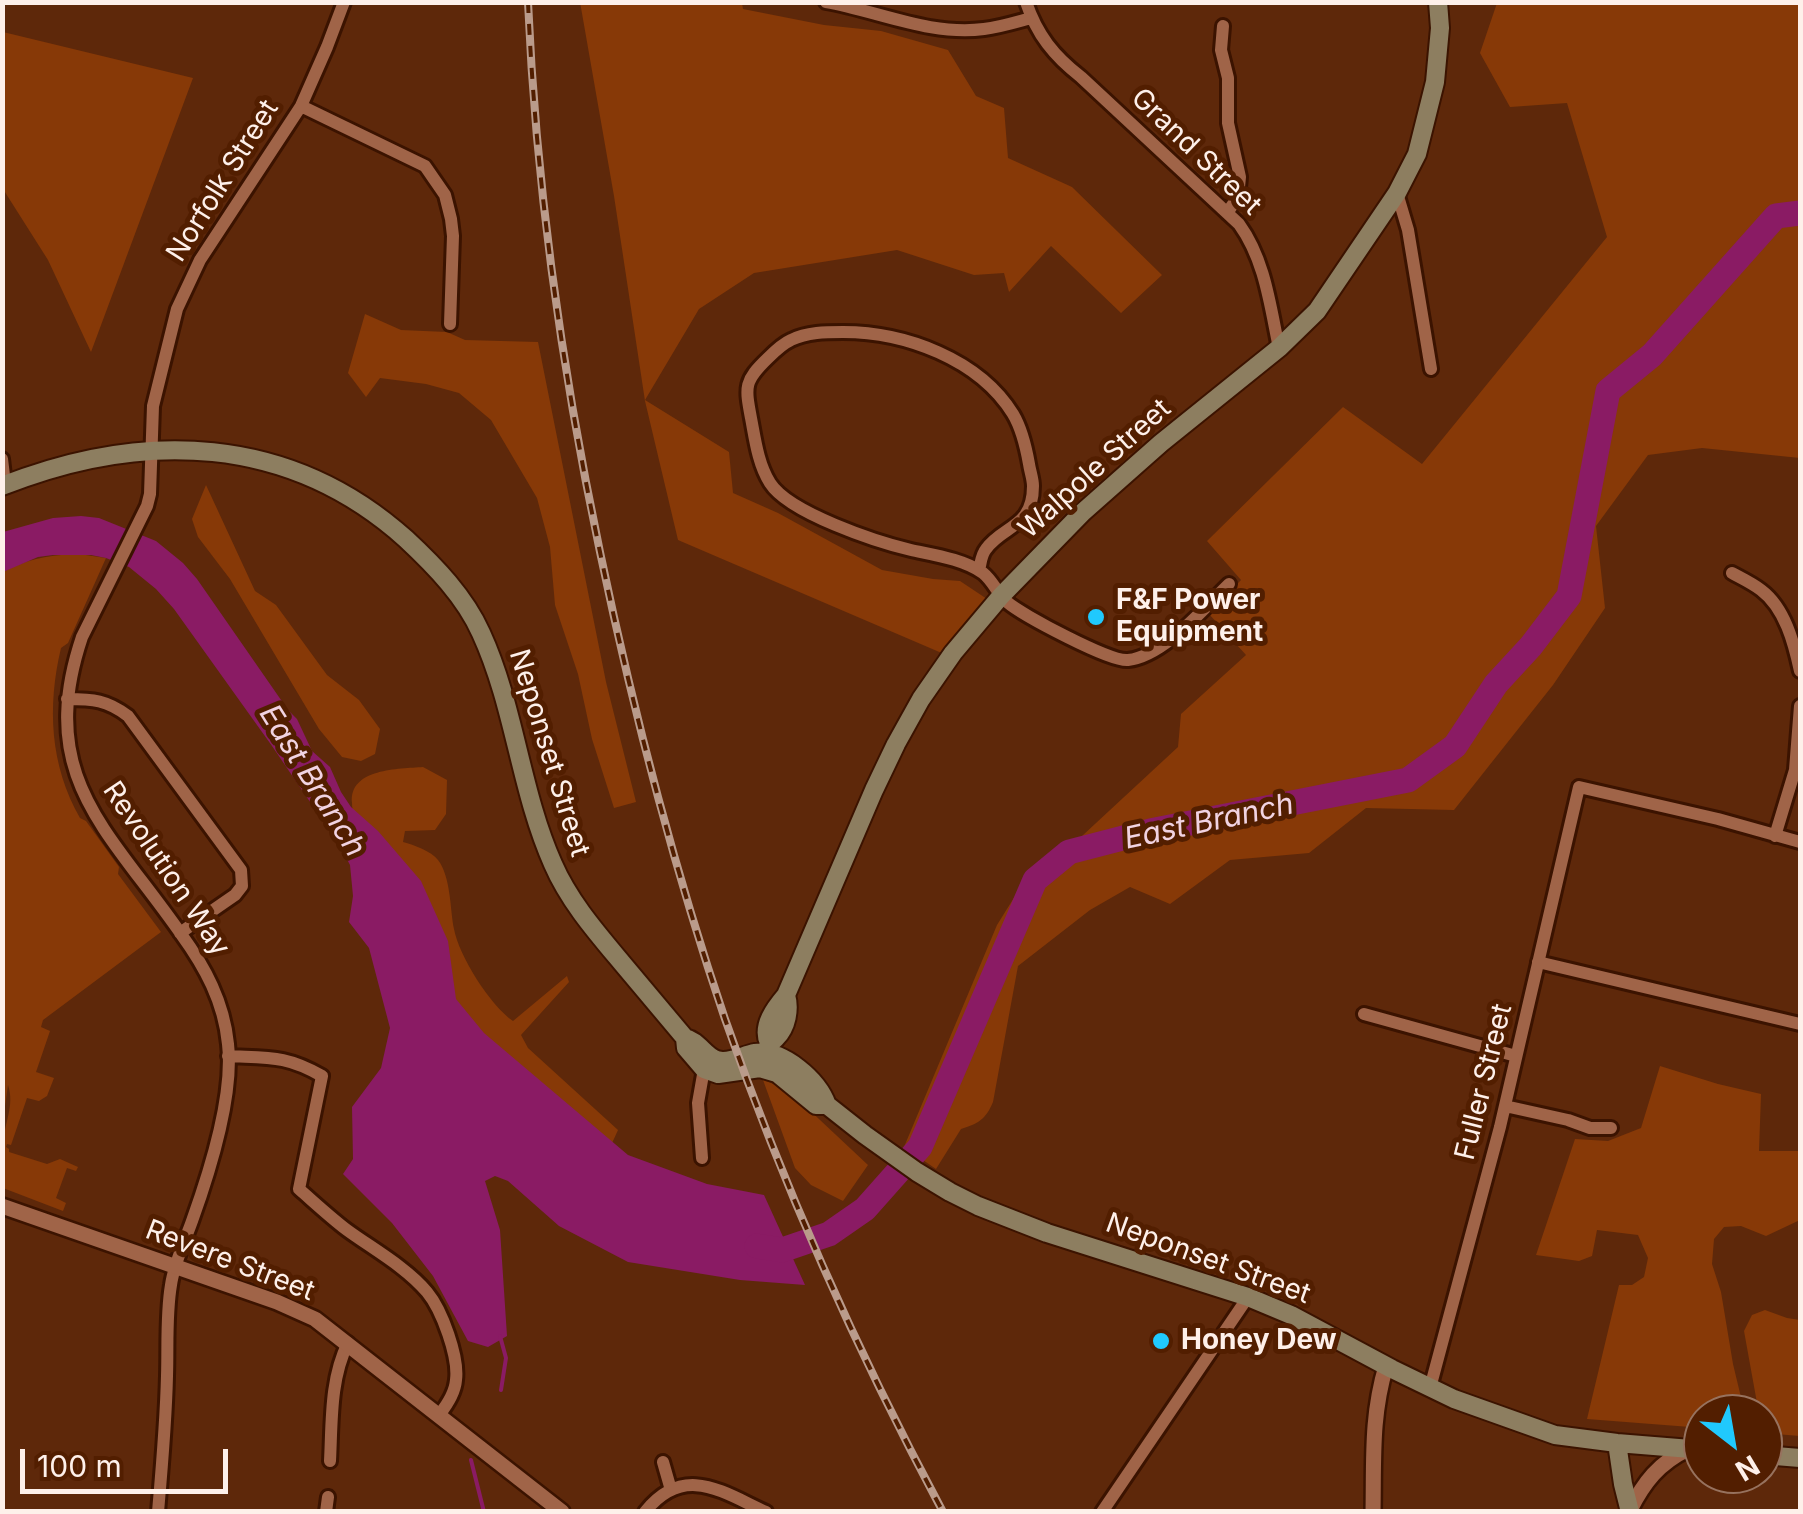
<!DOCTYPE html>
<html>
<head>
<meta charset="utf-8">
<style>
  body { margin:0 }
  #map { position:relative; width:1803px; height:1514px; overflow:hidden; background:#5e280a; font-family:Inter,sans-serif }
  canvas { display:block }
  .frame { position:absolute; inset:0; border:5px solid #fef0ea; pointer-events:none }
  .north { position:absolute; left:1683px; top:1394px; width:100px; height:100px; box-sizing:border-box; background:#521e00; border:2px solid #97725e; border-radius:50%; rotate:149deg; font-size:28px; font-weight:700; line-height:40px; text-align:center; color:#fef0ea }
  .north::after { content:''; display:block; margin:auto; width:35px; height:45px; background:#20c9fd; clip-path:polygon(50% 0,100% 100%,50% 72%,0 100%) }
  .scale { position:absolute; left:20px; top:1449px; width:208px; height:45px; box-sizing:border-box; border:5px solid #fef0ea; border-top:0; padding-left:12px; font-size:30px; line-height:35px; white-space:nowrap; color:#fef0ea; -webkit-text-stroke:8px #521e00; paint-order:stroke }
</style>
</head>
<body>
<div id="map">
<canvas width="1803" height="1514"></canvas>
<div class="frame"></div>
<div class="north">N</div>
<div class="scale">100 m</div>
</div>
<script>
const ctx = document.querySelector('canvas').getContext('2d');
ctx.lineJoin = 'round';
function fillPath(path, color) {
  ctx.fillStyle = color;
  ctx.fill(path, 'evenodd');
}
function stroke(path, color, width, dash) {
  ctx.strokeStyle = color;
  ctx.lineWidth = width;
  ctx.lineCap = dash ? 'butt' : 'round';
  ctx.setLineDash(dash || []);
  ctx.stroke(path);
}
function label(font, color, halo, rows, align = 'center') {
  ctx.font = font + ' Inter,sans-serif';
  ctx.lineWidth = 10;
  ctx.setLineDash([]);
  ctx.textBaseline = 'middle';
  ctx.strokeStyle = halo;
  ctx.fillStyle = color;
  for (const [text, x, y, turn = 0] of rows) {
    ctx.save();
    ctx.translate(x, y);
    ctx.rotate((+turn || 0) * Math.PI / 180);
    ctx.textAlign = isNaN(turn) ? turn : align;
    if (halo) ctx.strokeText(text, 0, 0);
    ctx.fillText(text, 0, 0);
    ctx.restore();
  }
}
fillPath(new Path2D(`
  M580,2L742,3L743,9L824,25L881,31L948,50L976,96L1004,108L1008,158L1072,187L1162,275L1121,313L1051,246L1009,292L1004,273L974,275L897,250L754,273L699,309L645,400L729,452L733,493L778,513L882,570L933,579L960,581L987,599L944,654L678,540L645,401L614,196Z
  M1497,3H1800V458L1702,448L1648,455L1596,526L1605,608L1553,685L1454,810L1366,808L1309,853L1230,860L1170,904L1130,887L1090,910L1018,966L993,1102C986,1119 978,1124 961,1129L936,1169L904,1147L997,925L1030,872L1082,836L1178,747L1181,714L1246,655L1209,614L1241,580L1207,541L1343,407L1422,464L1607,237L1567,103L1510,107L1480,53Z
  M3,32L193,78L91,352L48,260L3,189Z
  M365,314L401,330L447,332L465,340L538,342L606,682L636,802L614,808L592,739L578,674L555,605L550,547L537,498L491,420L459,393L426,384L380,378L366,397L348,373Z
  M206,485L255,591L276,605L327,675L359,700L380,729L375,754L361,761L342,757L319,729L230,579L198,537L192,519Z
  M79,554L106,558L68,643L61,648C47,707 50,765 80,818L86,821L119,867L118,874L161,932L43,1020L41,1027L50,1031L36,1072L54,1078L47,1096L39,1101L27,1098L11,1145L7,1144L6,1147L9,1149V1152L47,1164L60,1159L78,1167L76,1171L67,1168L56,1198L66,1203L63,1211L3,1188C3,1173 2,1159 3,1144C4,1123 15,1106 8,1085L3,1120V572C29,558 50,555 79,554Z
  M423,767L447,780L446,814L435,830L405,831L403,842C414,845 431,851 438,860C451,877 450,909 454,929C459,956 490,1005 513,1021L567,976L569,982L521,1035L528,1048L618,1130L608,1152L470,1046L357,827C355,820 352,811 352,803C349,768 399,769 423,767Z
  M1660,1066L1718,1084L1761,1094L1759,1151H1800V1220L1766,1236L1741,1226L1724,1227L1714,1239L1712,1264L1721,1292L1733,1364L1745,1414H1703V1428L1587,1419L1619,1285H1632L1644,1277L1648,1258L1638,1235L1597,1230L1592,1256L1579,1261L1536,1255L1575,1139L1608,1141L1641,1128Z
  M763,1080L787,1089L868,1165L843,1201L811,1185L795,1168Z
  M1765,1310L1787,1318L1800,1320V1436L1763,1433V1414H1759L1744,1331L1752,1315Z`), '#873907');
fillPath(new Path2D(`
  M81,516L99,518L156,541L183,563L197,579L288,710L297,719L312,751L330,767L341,792L351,807L378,831L421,881L448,941L456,999L484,1033L628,1155L707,1184L764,1195L805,1285L740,1280L628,1262L559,1226L508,1181L495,1176L485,1181L500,1230L507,1336L488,1347L468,1341L433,1276L392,1223L343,1174L353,1159L352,1107L381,1068L390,1028L369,948L349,922L353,896L350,865L340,846L272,746L174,609L156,589L129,567L106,558L91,555H53L38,557L3,572V532L53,518Z`), '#8a1b64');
stroke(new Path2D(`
  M500,1336L506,1358L501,1390
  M471,1460L484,1512`), '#8a1b64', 4);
stroke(new Path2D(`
  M757,1246L782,1250L829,1234L865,1209L920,1147L1035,880L1069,852L1150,831L1408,780L1455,746L1496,684L1531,646L1569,596L1608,391L1652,355L1776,216L1800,213`), '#8a1b64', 25);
const minor = new Path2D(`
  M826,2C878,11 930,36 984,29C1000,27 1016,22 1031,18
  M1026,2C1037,35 1054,56 1081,77L1239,224C1265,260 1270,305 1279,348
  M1223,26L1221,50L1228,78V123L1240,177L1238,197L1227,213
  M301,106L425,166L445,195L451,219L453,236L450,324
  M1397,193L1408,230L1431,369
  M2,459L5,484
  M979,570C981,563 981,555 986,549C1003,525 1033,528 1033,486C1033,479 1030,471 1029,464C1026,447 1022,429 1013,414C979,359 905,332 843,332C826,332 807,332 791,340C782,344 775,351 768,358C744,381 745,386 751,418C755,439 758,464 770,483C789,513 877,542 911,550C934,555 963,559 983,573C993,581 997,593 1007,602C1022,615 1110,662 1128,660C1164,656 1203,609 1229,584
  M1732,573C1741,578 1752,583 1761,590C1785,608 1794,643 1800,671
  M67,699C93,699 107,700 128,716L241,870L242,886L235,895L180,933
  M1775,836L1795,770L1800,706
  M1538,962L1800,1024
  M1364,1014L1516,1056
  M228,1056C268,1058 286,1055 322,1076L299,1189C315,1203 330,1217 347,1230C373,1249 406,1267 427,1292C442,1310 459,1357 456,1380C455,1393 447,1405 439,1415
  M1505,1106L1568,1120L1590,1128H1611
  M702,1158L698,1103L704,1069
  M1430,1388L1500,1127L1579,787L1718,819L1800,842
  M330,1461C332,1422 330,1379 348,1343
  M663,1462L671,1490
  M158,1512C162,1466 166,1421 167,1376C168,1346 166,1314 171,1285C174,1263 185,1241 192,1221C210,1171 234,1096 228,1044C224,1002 205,967 181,934C108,829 35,777 82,637L147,506L150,494L153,406L177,309L200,260L301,106L327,47L344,2
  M326,1512L328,1497
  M645,1512C684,1463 722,1492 766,1512
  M1102,1512L1248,1297`);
const tertiary = new Path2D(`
  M2,1206L277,1302L315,1319L562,1512
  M1630,1510C1644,1482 1659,1463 1688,1449
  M1373,1512C1374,1460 1371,1416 1386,1366`);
const secondary = new Path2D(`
  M2,486C143,430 289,434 406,539C435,566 465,597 481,633C515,707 520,790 553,864C569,901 596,932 622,963C643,988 664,1013 685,1038C699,1041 704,1056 717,1060C729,1064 743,1055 755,1053C783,1049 818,1080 827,1105
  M685,1038L686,1048L704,1069L718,1074L760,1068L777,1073L816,1105H827L865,1135L917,1172L950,1192L978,1206L1047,1233L1248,1297L1291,1315L1392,1369L1454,1399L1555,1435L1617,1443L1703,1450
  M769,1043C761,1026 775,1008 786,995L874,790L896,744L921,699L953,653L1001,596L1083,512L1161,443L1279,348L1317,311L1397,193L1417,154L1435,82L1440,28L1438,2
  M766,1052C772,1036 765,1050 776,1038C787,1027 790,1009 786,995
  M1617,1443L1623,1484L1630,1512
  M1763,1455L1800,1458`);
stroke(minor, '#3b1300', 18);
stroke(tertiary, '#3b1300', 20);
stroke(secondary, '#3b1300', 22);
stroke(minor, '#a06448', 12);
stroke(tertiary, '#a06448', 15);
stroke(secondary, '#8d7e60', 18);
const rail = new Path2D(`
  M528,2C536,187 562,371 600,552C633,710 673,866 725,1019C784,1188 858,1353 943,1512`);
stroke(rail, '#ba9b8b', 8);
stroke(rail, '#521e00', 4, [11]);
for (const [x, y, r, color] of [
  [1096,617,10,"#20c9fd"],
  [1161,1341,10,"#20c9fd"]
]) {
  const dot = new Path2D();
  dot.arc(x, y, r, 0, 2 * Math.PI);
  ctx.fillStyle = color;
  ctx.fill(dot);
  stroke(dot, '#521e00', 4);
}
label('28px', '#fef0ea', '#521e00', [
  ["Grand Street",1196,152,44],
  ["Norfolk Street",223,181,-58],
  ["Walpole Street",1095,469,-42],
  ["Neponset Street",549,753,73],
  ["Revolution Way",166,869,56],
  ["Fuller Street",1484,1082,-76],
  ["Neponset Street",1208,1259,20],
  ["Revere Street",230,1261,21]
]);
label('bold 28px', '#fef0ea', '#521e00', [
  ["F&F Power",1116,601],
  ["Equipment",1116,633],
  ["Honey Dew",1181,1341]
], 'left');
label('italic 30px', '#f1d3e2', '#521e00', [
  ["East Branch",312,781,58],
  ["East Branch",1209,822,-12]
]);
</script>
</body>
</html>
